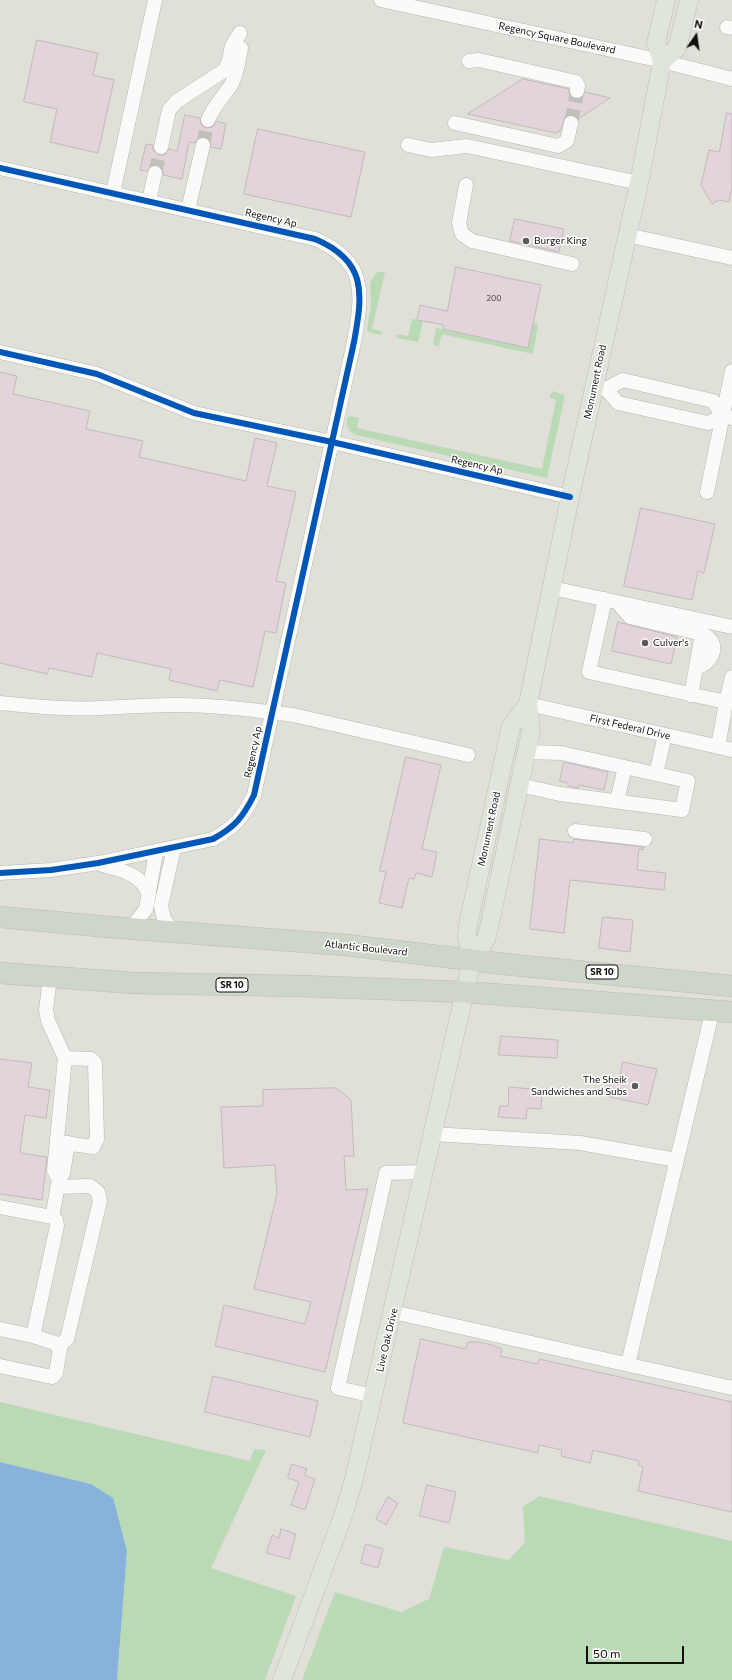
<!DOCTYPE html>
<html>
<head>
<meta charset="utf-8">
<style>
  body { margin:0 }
  #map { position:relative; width:732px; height:1680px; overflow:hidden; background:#e0dfd8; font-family:Commissioner,sans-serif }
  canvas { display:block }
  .north { position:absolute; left:676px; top:16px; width:40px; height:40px; -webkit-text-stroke:3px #fff; paint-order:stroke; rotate:13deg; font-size:11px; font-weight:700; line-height:16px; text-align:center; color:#100f0b }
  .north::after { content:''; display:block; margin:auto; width:14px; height:18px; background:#100f0b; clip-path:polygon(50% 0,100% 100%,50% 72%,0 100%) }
  .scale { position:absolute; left:586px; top:1646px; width:98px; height:18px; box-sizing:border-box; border:2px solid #100f0b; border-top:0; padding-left:5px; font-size:12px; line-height:14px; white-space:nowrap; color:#100f0b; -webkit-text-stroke:3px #fff; paint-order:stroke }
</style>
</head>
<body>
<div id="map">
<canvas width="732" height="1680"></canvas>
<div class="north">N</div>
<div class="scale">50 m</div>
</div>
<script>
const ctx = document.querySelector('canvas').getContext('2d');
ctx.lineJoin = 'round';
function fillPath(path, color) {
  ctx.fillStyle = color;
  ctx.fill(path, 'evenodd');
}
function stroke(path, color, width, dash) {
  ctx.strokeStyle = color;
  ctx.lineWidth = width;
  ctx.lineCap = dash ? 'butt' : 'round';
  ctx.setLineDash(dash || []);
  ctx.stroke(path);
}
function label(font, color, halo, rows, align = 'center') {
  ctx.font = font + ' Commissioner,sans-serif';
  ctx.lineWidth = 3;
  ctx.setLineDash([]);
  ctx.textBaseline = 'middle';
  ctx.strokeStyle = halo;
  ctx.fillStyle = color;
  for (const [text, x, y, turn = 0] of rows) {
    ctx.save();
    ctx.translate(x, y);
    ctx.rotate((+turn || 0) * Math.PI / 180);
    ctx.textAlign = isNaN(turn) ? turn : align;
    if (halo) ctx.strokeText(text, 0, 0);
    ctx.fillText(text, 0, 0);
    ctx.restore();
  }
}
fillPath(new Path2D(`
  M377,272H385L372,329L381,331L382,335L368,332L367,329L371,305L370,283Z
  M412,319L423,321L418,342L398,338L396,336L398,334L408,336Z
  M533,323L538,324L533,354L442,334L438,347L433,344L436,328L528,348Z
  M553,391L565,395L547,478L356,435C348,431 346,427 347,418L350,416L359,418L357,428L542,469L556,400L549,397Z
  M0,1402L250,1461L254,1449L266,1450L211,1568L296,1596L265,1680H117L127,1551L91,1484L0,1462Z
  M539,1496L732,1541V1680H302L335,1592L401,1612L429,1599L444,1547L509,1560L525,1542L523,1507Z`), '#badab6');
fillPath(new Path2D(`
  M0,1462L91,1484L113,1498L127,1551L117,1680H0Z`), '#88b2dc');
const building = new Path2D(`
  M37,40L98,53L93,75L114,80L98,153L50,142L57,109L24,102Z
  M523,79L569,89V94L575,99H580L585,92L610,98L578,119L572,115L565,117L561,130L556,133L468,114Z
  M727,113L732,114V189L729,202L719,200L712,204L701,185L709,150L719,152Z
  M185,115L200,118L201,124L205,128L212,127L217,121L226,124L221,149L211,147L209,139L205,137L197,139L195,143L189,142L182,179L163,175V170L157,165H152L147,171L140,170L146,144L153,145V150L159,155H164L169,149L177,151Z
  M258,129L365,152L351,217L244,194Z
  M515,219L564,229L559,252L510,241Z
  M456,267L541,285L528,348L443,329L444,325L417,320L420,305L447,311Z
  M0,372L17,376L13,394L90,411L86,429L143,441L139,457L246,481L255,438L277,443L267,486L296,492L276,581L286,583L276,633L265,631L253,687L220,680L217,691L169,680L171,669L97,653L92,677L49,668L47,674L0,663Z
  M641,508L715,524L704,573L698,571L692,600L624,586Z
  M618,622L677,637L671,664L612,651Z
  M406,757L441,765L422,849L437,852L432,877L416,873L414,879L409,878L402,908L379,903L386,872L380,871Z
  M564,762L608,772L604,790L579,785L578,788L568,786V783L560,781Z
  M540,839L573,843L574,839L644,847L643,850L639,849L637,870L666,873L664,890L570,880L564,933L530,929Z
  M603,917L633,920L630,952L599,948Z
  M501,1036L558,1040L557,1058L499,1055Z
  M0,1059L32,1063L28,1087L50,1090L46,1118L25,1115L20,1153L47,1157L42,1200L0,1194Z
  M623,1062L657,1069L648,1105L606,1096L610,1082L618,1084Z
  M509,1087L542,1090L541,1109L527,1108L526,1119L498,1117L500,1106H508Z
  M336,1088L351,1100L354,1156H344L346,1190L368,1189L325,1372L215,1346L224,1305L305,1324L311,1302L254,1289L277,1194L275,1165L224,1168L221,1107L263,1106V1090Z
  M421,1339L466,1349L468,1342H479L492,1345L502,1349L500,1356L538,1364L539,1359L732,1402V1512L638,1491L643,1467L638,1465L639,1461L593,1450L590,1463L561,1456L562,1450L539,1445L538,1453L403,1423Z
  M213,1376L318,1401L310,1437L205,1412Z
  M292,1464L307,1469L304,1475L315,1479L305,1510L291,1505L299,1482L288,1478Z
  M427,1485L456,1492L449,1523L420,1516Z
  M388,1497L398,1503L386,1525L376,1519Z
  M281,1529L296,1534L289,1559L266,1553L272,1535L279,1538Z
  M366,1544L383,1549L378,1568L361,1563Z`);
fillPath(building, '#e3d3da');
stroke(building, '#bebbb9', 1);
stroke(new Path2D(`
  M571,123L577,91
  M203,145L208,120
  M155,173L161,147`), '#c1c0b9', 14, [14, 7]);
const minor = new Path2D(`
  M381,0L662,61L732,79
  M727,27L732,28
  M469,61L479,60L576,82L578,86L577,91
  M208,120C214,106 223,97 231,85C237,75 239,59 241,48
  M455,123L558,146L567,141L571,123
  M408,145L431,150L467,146L639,183
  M161,147L169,110L177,101L225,70L229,60L232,46L240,33
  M0,168L315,239C367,261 363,293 354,342L254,795C243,817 235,827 213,839L98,863L51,870L0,873
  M466,185L459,223L462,234L472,241L572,264
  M113,193L155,0
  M149,201L155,173
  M188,210L203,145
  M627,235L732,258
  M0,352L97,374L194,413L332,442L570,497
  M594,387L606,389L618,403L708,423L723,416L732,418
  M606,389L623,380L713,401L723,416
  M707,492L732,371
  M552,588L732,627
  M605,599L589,672L726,702L732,677
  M617,602L630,617L702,634L691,695
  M696,668C713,663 722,642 702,634
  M0,703C33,706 67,710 100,708C125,707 150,705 176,705C215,705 254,710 293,715L468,755
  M528,704L732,750
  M718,747L726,702
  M656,774L665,735
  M520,785L560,794L682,810L688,781L561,753L527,752
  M617,801L625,767
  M575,831L645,839
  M174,848L161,906L164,919L174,932
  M100,864C122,871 139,872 149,894
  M130,929L146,909L156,852
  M50,978L46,1010L48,1021L65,1058L54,1170L59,1180
  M433,1134L580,1143L677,1160
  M57,1142L93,1147L97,1139L95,1063L91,1059L65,1058
  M57,1187L90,1186L98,1192L100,1201L67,1339L58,1347
  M0,1207L52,1217L56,1220L57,1226L33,1336L55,1343L60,1349L56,1373L52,1377L0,1366
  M52,1217L59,1180L63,1173L68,1143
  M393,1312L732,1388
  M0,1329L33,1336
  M628,1364L713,1009
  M374,1396L338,1388L386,1173L424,1172`);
const major = new Path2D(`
  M662,61L677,48L689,0
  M472,960L467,936L468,925L511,726L528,704
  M282,1680L344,1513L354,1479L472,960L486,939L488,932L531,731L528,704L570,497L639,183L662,61L656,43L666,0`);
const highway = new Path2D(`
  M0,917L109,927L346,945L513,965L732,986
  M0,973L133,983L301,986L465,992L732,1012`);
stroke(minor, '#b6b5b0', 15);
stroke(major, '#bbbbb7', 19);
stroke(highway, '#bbbbb7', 22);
stroke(minor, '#fafaf9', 14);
stroke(major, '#dfe5db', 18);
stroke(highway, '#cdd6c8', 21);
stroke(new Path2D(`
  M0,168L315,239C367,261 363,293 354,342L254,795C243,817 235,827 213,839L98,863L51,870L0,873
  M0,352L97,374L194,413L332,442L570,497`), '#0057b8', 6);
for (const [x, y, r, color] of [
  [526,241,4,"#595853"],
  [645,643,4,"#595853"],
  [635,1086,4,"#595853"]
]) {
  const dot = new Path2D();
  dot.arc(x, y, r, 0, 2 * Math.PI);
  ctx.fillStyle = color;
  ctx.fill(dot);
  stroke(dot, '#fff', 1.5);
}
label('8px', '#45403f', null, [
  ["200",494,298]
]);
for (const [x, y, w] of [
  [602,972,32],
  [232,985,32]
]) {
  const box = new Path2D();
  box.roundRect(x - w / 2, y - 7, w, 14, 3);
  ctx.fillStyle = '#fff';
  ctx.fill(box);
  stroke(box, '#100f0b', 1);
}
label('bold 9px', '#100f0b', null, [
  ["SR 10",602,972],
  ["SR 10",232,985]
]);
label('10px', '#100f0b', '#fff', [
  ["Regency Square Boulevard",557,38,12],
  ["Regency Ap",271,218,13],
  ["Monument Road",595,382,-78],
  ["Regency Ap",477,465,13],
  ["First Federal Drive",630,727,13],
  ["Regency Ap",253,752,-78],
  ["Monument Road",489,829,-78],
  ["Atlantic Boulevard",366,948,6],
  ["Live Oak Drive",387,1340,-77]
]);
label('10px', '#100f0b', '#fff', [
  ["Burger King",534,241],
  ["Culver's",653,643],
  ["The Sheik",627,1080,"right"],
  ["Sandwiches and Subs",627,1092,"right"]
], 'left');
</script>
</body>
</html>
